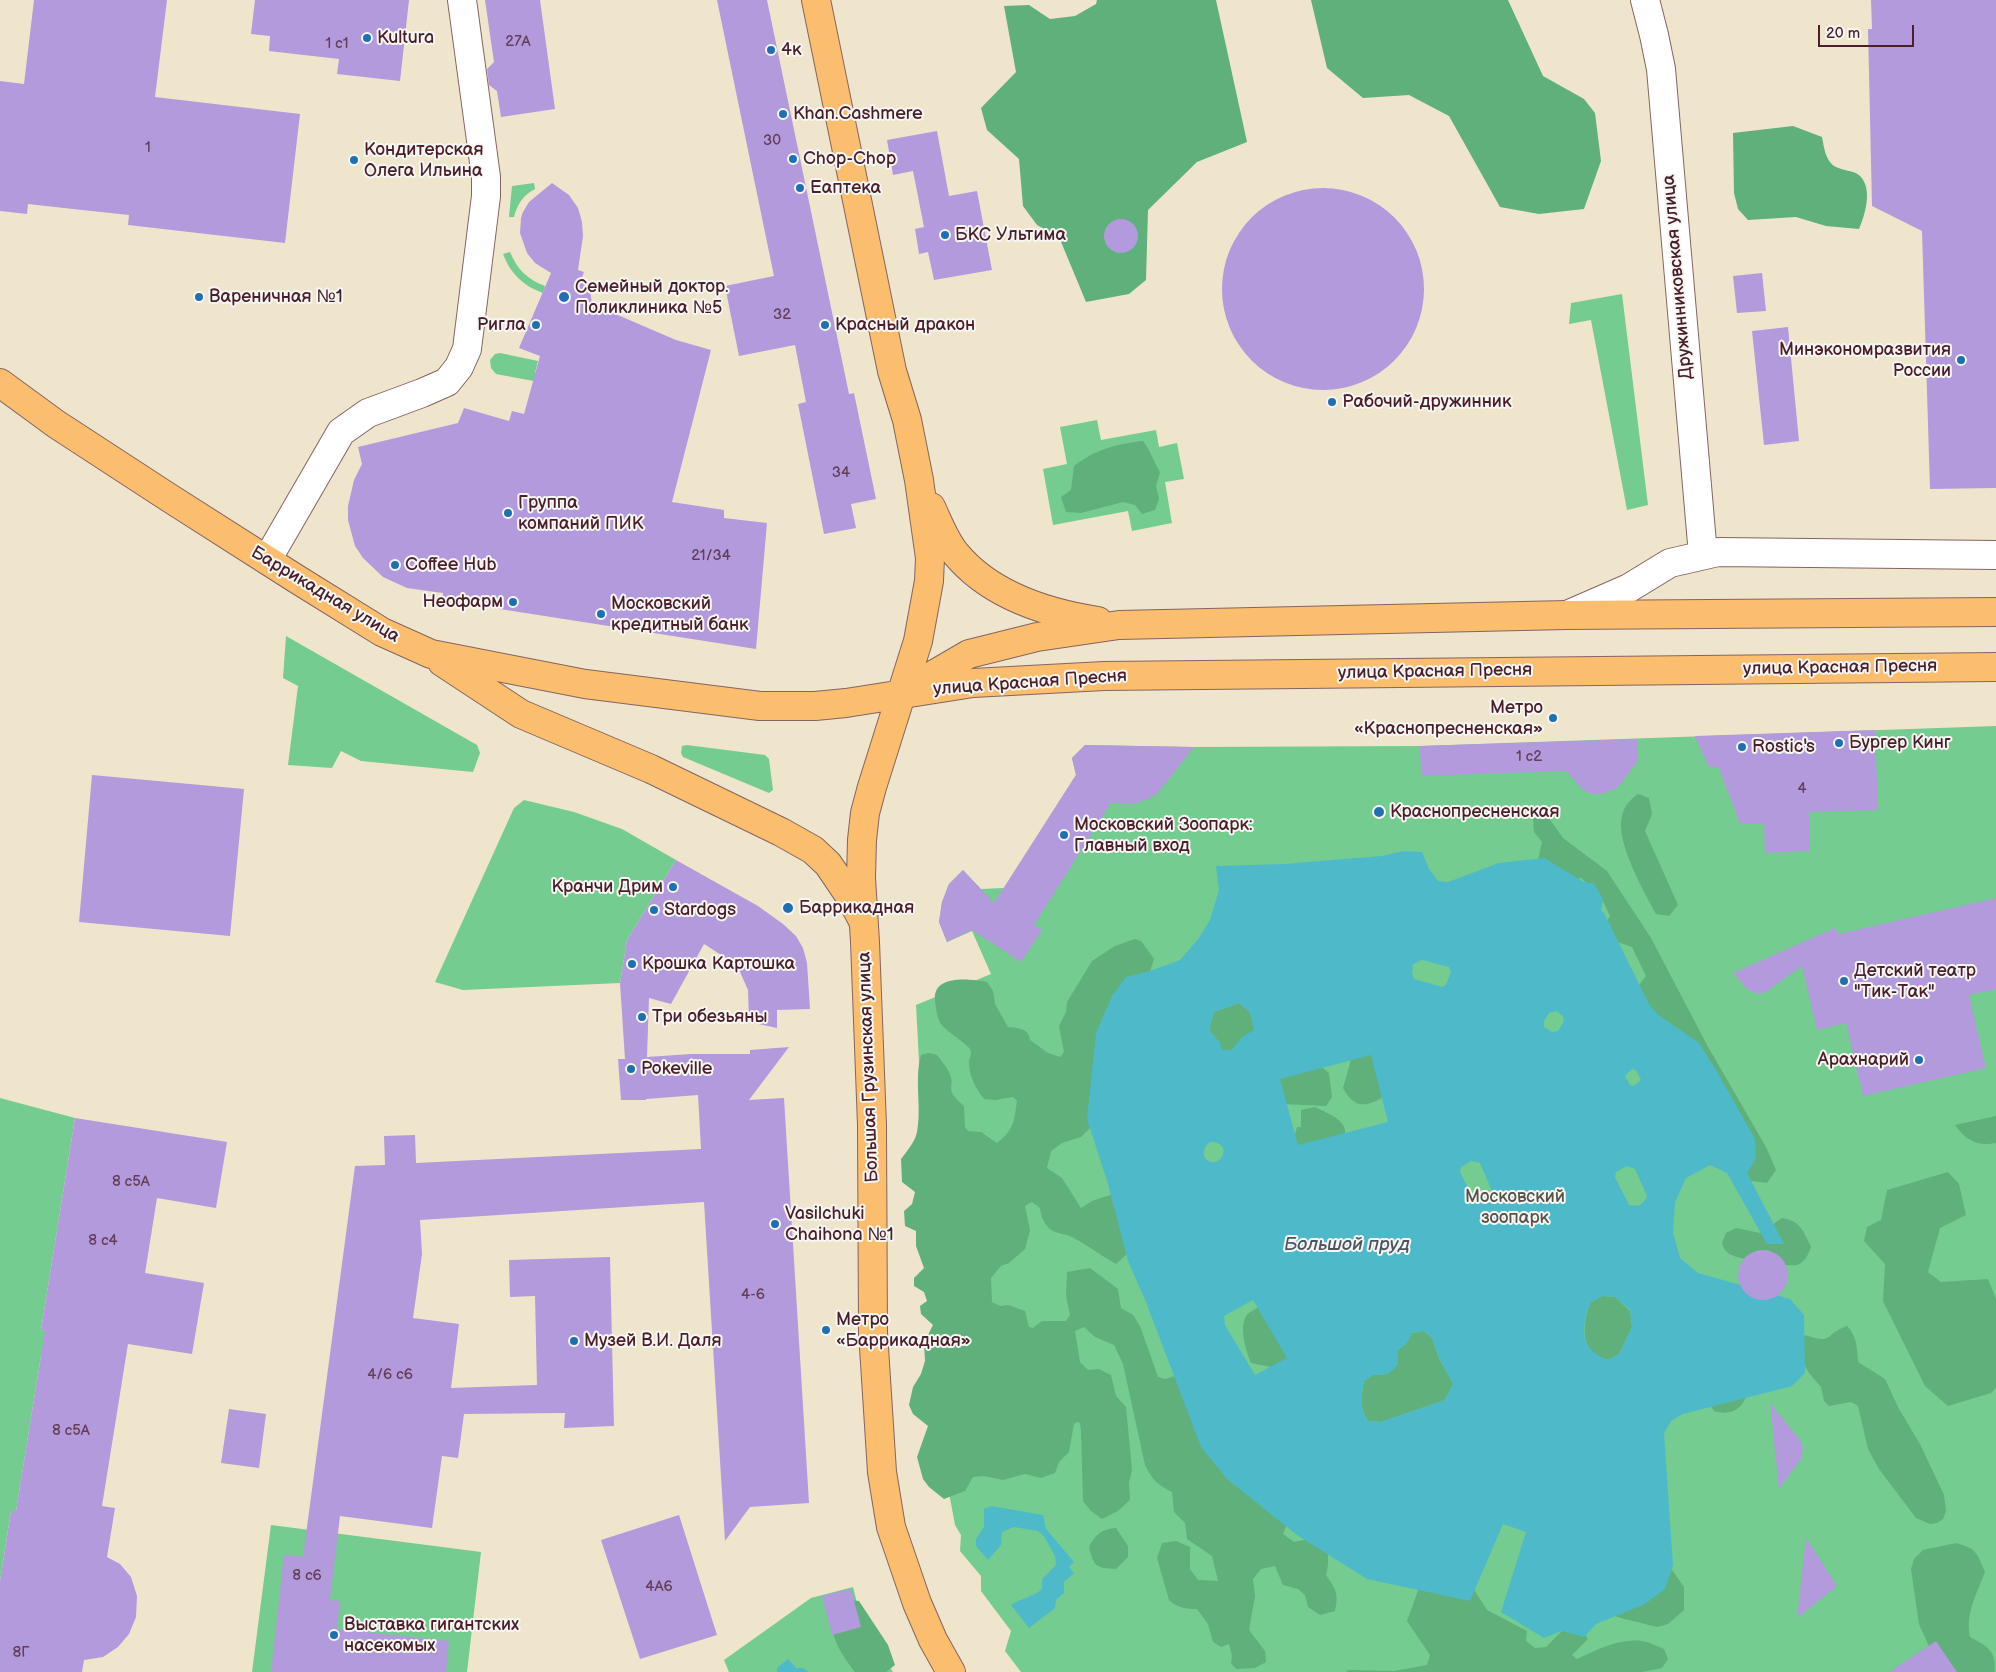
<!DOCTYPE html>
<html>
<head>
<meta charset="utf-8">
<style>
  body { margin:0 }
  #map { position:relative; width:1996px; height:1672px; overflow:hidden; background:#efe5cc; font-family:"Balsamiq Sans",sans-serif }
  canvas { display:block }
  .scale { position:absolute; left:1818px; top:25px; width:96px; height:22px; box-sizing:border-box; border:2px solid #4a1f2b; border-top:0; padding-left:6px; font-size:15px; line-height:18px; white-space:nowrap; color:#4a1f2b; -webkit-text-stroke:4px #f6f6f2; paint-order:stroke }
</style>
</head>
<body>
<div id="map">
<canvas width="1996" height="1672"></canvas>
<div class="scale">20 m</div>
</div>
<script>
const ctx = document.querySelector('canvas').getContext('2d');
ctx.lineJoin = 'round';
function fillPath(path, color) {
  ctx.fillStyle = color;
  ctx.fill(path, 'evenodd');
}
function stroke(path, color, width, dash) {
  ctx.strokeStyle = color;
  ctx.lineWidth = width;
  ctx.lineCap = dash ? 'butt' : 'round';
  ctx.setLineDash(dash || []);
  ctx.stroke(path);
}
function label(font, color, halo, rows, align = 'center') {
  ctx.font = font + ' "Balsamiq Sans",sans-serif';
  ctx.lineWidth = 4;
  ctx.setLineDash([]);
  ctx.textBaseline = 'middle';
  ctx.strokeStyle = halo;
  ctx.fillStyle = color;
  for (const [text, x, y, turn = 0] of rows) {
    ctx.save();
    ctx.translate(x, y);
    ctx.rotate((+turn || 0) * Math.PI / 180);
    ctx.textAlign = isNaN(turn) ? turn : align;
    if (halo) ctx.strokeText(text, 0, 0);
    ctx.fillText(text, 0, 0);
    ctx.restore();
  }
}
fillPath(new Path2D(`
  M534,183L535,189C523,195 517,205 514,217H509L512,186Z
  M510,252C517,269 528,280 545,286L543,293C523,286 510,273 503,254Z
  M1622,294L1648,505L1627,510L1591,320L1569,324L1571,303Z
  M500,353L538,361L535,373L546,376L544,383L496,374L491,368L490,360L495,354Z
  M1097,420L1101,440L1156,430L1159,447L1177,443L1184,479L1165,482L1172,523L1132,531L1128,511L1053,525L1043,469L1067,464L1060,427Z
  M286,636L477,745L480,753L473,772L361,761L341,751L332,768L288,765L298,686L283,678Z
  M1996,726V1672H1021L1005,1651L1011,1631L981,1591V1576L960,1551L961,1535L955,1525L944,1466L937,1398L916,1005L991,974L972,931L947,942L939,922L942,902L949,884L963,870L981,889L1004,888L1076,775L1072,758L1085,745L1194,747L1420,746Z
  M687,745L765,755L769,759L773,790L769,793L683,757L681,753L682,746Z
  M524,800L574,812L622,829L676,860L627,940L620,983L463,990L435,982L514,808Z
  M0,1098L75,1118L41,1330L52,1332L41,1356L16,1511H11L0,1581Z
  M271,1525L481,1552L467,1672H252Z
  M853,1587L863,1626L893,1672H729L724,1660L811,1598Z`), '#74cc91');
fillPath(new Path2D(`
  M1097,0H1216L1247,142L1197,162L1148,210L1146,280L1129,294L1086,302L1059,237L1037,225L1023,206L1019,159L987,130L981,108L1016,72L1004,6L1029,5L1050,19L1075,16L1096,4Z
  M1311,0H1508L1543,76L1584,99L1595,113L1601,161L1584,209L1539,214L1500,207L1449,116L1409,95L1363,98L1327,68Z
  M1793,126L1822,137C1824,147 1825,159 1834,166C1842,171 1854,170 1860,176C1873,189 1865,215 1859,229L1826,226L1796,217L1748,220L1738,209L1734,193L1733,133Z
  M1143,441C1151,451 1153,461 1160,472L1156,486L1159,499L1155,510L1142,514L1135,505L1123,502L1081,513L1066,512L1061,497L1071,490L1074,466C1096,449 1117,444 1143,441Z
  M1638,794L1649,798L1652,814L1645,831L1678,905L1669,916L1656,914C1644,892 1615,841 1622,816C1624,806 1630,800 1638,794Z
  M1548,817L1563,838L1607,871L1651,938L1707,1045L1766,1147L1776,1170L1767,1183L1751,1181L1710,1100L1634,991L1646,976L1632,947L1612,940L1603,928L1610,916L1599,893L1581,878L1565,882L1538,860L1542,842L1534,832L1533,818Z
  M1135,939L1141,941L1154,959L1105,1113L1081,1137L1062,1143L1051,1151L1047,1168L1062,1178L1081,1208L1092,1201L1113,1194L1150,1233L1116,1264C1101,1256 1088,1245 1072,1237C1066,1234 1059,1234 1053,1231C1044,1225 1041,1217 1040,1208L1032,1202L1025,1206L1030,1230L1025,1249L1009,1263L1001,1266L991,1278L992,1302L1000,1306L1008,1305L1025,1311L1029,1327L1033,1328L1042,1321H1066L1070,1315L1066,1296L1067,1272L1090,1268L1118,1289L1121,1308L1133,1315L1140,1326L1158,1377L1165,1379L1178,1375L1287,1524L1283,1534L1294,1542L1314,1538L1328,1547V1565L1326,1575C1336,1590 1339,1593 1335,1611L1320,1615L1308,1607L1305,1595L1298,1589L1283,1585L1275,1566L1261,1569L1253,1579L1255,1596L1249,1630L1265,1651L1266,1662L1255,1668L1236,1669L1231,1663L1232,1656L1229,1644L1221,1647L1213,1642L1208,1624L1197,1609C1186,1609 1177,1608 1169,1600L1157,1558L1162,1543L1176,1541L1190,1547V1569L1198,1580L1218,1581L1212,1556L1187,1539L1185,1523L1174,1512L1172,1492C1156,1484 1153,1480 1145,1465L1123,1364L1114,1345L1095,1337L1084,1327L1075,1331L1080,1362L1088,1370L1099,1369L1111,1375L1116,1396L1126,1407L1132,1470L1129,1483L1130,1500L1118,1511L1102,1519L1091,1511L1083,1501L1081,1431L1080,1423L1077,1422L1074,1424L1069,1452L1059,1462L1055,1473L1041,1478L1025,1474L1003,1480L984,1476L973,1477L965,1491L944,1499L929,1487L923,1479L917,1457L928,1426L913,1414L909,1405L913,1387L921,1374L925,1361L924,1343L933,1325L921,1314L920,1306L927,1301L924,1292L914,1286V1278L924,1268L916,1246V1231L905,1226L904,1211L912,1204L915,1192L902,1182L901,1159C907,1151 915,1142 917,1132C922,1107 914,1080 921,1055L929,1053L937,1055C941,1060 946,1066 949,1072C957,1088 942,1088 964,1106L965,1127L968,1131L981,1132L997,1143C1014,1130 1014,1121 1017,1101L1013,1097L995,1100L984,1099C977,1090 969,1076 969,1064C968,1059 973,1055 970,1049C966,1043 947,1032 941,1024C937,1018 936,1008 935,1001C932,974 970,979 987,982L993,991L995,1004L1008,1027C1018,1028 1029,1028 1030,1040L1048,1053L1060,1057L1064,1052L1059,1026L1066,1012L1067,1002L1092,961L1115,946Z
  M1239,1003L1250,1012L1255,1030L1232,1050H1221L1220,1043L1209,1030L1214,1012Z
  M1377,1040L1383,1097C1365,1108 1354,1108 1343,1088L1353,1053Z
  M1308,1055L1329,1073L1332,1097L1326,1106L1281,1104L1269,1063Z
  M1315,1107C1327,1113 1353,1122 1343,1140C1340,1146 1333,1151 1329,1156L1292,1146L1297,1127H1301V1110Z
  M1996,1116V1143C1977,1147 1966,1140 1955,1125Z
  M1948,1172L1959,1184L1966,1215L1940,1228L1928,1272L1941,1282L1988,1279L1996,1299V1388L1991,1393L1948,1406L1925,1386L1883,1301L1885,1264L1864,1241L1867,1227L1881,1220L1887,1190Z
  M1782,1218C1801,1221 1803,1231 1811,1247C1808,1255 1805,1262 1797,1265C1786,1267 1737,1260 1728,1253C1725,1251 1723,1246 1722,1243L1726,1233L1736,1228L1760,1233Z
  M1602,1296L1615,1297L1630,1311L1632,1327L1619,1354L1608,1360C1603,1358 1596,1357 1593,1353C1580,1340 1585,1319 1590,1303Z
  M1271,1302L1314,1345L1271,1367L1251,1363C1246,1351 1237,1323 1249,1313C1256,1308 1264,1305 1271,1302Z
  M1847,1326C1857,1336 1857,1348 1858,1362L1885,1379L1899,1409L1920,1444L1944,1495L1946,1511L1943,1519L1937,1523L1930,1524L1916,1518L1879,1469L1868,1449L1858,1406L1851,1402L1829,1406L1824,1401L1821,1387L1809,1373L1798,1354L1805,1335C1834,1345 1824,1334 1847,1326Z
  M1424,1331L1432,1338L1439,1358L1453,1384L1445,1400L1381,1422L1368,1421C1359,1406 1361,1398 1364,1381L1373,1375L1388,1374L1398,1350L1406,1344L1412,1333Z
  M1747,1388C1747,1407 1732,1417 1714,1411L1706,1399Z
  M1116,1528L1128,1546V1557L1116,1569C1096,1568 1094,1567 1089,1547C1095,1535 1101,1529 1116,1528Z
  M1956,1543C1976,1548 1977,1553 1985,1572C1977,1593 1965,1614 1970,1637C1987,1646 1996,1650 1995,1672H1928L1932,1653L1919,1624L1911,1569L1914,1559L1923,1550Z
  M1665,1560L1684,1587V1610L1668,1624L1657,1627L1617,1617L1608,1609Z
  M1463,1572L1487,1610L1527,1631L1526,1641L1535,1648L1546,1647L1562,1631H1582L1588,1639L1572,1655L1577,1659C1597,1650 1619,1638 1642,1641C1649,1642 1657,1646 1664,1649L1668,1659L1662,1668L1642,1672H1346L1348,1670L1394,1671L1427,1665L1430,1655L1407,1621L1423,1577Z
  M848,1600L859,1601L888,1645L895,1665L886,1672H855C839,1651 830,1637 831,1609Z`), '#5fb07b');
fillPath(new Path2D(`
  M1403,851L1422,852L1429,869L1438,881L1448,882L1499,863L1544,858L1582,881L1594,884L1603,899L1601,910L1604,913L1649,1004L1657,1014L1699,1043L1716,1070L1755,1139L1756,1158L1747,1173L1784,1244H1767L1727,1173L1710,1165L1686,1178L1675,1202L1673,1232L1680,1258L1698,1273L1790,1299L1804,1315L1805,1373L1792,1386L1683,1414L1671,1421L1664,1433L1673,1565L1665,1589L1645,1604L1596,1624L1584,1637L1562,1631L1544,1638L1501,1612L1526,1532L1503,1524L1470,1601L1367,1579L1297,1535L1227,1479L1201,1447L1146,1302L1128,1261L1108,1184L1087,1119L1096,1033L1112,996L1126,977L1150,971L1180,960L1199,938L1210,920L1219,890L1216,866L1284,864L1382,856ZM1422,960L1449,967L1451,972L1446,985L1442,987L1414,979L1412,973L1413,964ZM1239,1003L1250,1012L1254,1030L1242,1037L1232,1050H1222L1220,1043L1209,1030L1214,1012ZM1556,1011L1563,1016L1564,1021L1558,1031L1552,1032L1544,1027V1021L1549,1013ZM1371,1055L1388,1122L1298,1145L1280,1079ZM1632,1069L1636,1070L1641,1080L1634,1086L1630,1085L1625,1076ZM1210,1142C1235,1141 1220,1171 1207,1160C1201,1154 1204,1147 1210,1142ZM1471,1161L1480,1163L1492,1191L1489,1198L1482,1201L1474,1200L1460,1172L1461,1167ZM1627,1166L1635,1169L1647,1196C1643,1205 1639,1207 1629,1205L1615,1177L1616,1172ZM1602,1296L1615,1297L1630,1310L1632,1327L1619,1354L1608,1360C1579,1349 1581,1329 1590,1303ZM1253,1300L1287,1358L1255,1375L1225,1325L1224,1316ZM1424,1331L1432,1338L1439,1358L1453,1384L1445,1400L1381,1422L1368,1421C1359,1406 1361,1398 1364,1381L1373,1375L1388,1374L1398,1365V1350L1406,1344L1412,1333Z
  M991,1506L1043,1515L1046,1529L1074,1562L1069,1567L1074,1573L1064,1582V1593L1056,1600L1055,1608L1029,1628L1011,1605C1021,1598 1033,1597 1042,1589V1579L1056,1565L1055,1556L1043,1535L1038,1531L1014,1527L1002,1532L1001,1545L988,1560L976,1546V1539L984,1527V1509Z
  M788,1659L796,1668H803L808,1672H777V1668Z`), '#4ebac9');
fillPath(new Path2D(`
  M34,0H167L155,97L300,114L285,243L128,225L129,215L82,210L28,204L27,214L0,211V81L24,84Z
  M255,0H409L400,81L337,74L339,59L269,51L270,36L251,34Z
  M485,0H540L555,109L501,117L497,91L489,85L487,69L494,62Z
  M717,0H767L849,394L854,393L876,499L851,504L856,528L824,534L798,404L806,402L795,345L739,356L725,286L774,276Z
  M1871,0H1996V488L1930,489L1922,231L1872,206L1868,29H1872Z
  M937,131L949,196L977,191L992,270L934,280L928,252L919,254L915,229L924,227L913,171L893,175L887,140Z
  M552,183L569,195L578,208L582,222L583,236L578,270L584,272L582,277L589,283L592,304L676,340L711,350L672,502L724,510V518L767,523L756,649L442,600L443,593L407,588L383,577L363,558L355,546L348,520V506L354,480L362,464L358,447L458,423L464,408L509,421L512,411L524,414L540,356L519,348L551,273L535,263L527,253L520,233L521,218L523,212L529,202Z
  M1222 289a101 101 0 1 1 202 0a101 101 0 1 1-202 0Z
  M1104 236a17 17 0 1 1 34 0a17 17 0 1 1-34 0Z
  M1762,273L1766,311L1737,313L1733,276Z
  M1788,327L1799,441L1764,445L1752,331Z
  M1875,730L1878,810L1809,812L1810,851L1765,853L1764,824H1740L1719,768L1708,766L1695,736Z
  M1638,739V761L1619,786L1611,791L1600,794H1591L1582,789L1566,771L1421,776L1420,746Z
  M1085,745L1194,747L1157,794L1146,800L1135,803H1111L1034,925L1042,930L1021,962L972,930L947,942L939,922L942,902L949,884L963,870L994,903L1076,775L1072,758Z
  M92,775L244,789L230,936L79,922Z
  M676,860L758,906L783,924L796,936L803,948L807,963L810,1009L777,1010V1028L749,1022L748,990L737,965L704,944L671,1004L649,998L647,1057L691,1054H750V1050L789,1047L749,1100L784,1098L809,1503L750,1507L725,1541L704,1202L420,1220L422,1254L413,1318L459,1324L451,1388L537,1385L535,1296L510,1297L509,1260L610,1257L614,1426L564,1428L565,1413L464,1414L458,1458L442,1456L432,1528L340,1516L330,1600L340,1601L337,1629L449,1641L446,1672H271L284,1555L303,1557L355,1166L385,1165L384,1136L415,1135L416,1163L701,1149L698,1095L646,1099V1100H621L618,1059H625L620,983L627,940Z
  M1996,898V989L1969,995L1986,1068L1863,1096L1846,1023L1817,1030L1802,966L1766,992L1757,994L1747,989L1733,973L1835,928L1839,934Z
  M75,1118L227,1142L216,1208L157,1198L145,1273L204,1283L192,1354L128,1344L102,1506L115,1508L107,1557L120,1564L131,1577L137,1596L136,1617L129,1634L118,1647L103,1657L84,1660L82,1672H0V1581L11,1511H16L45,1331L41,1330Z
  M1738 1275a25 25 0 1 1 50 0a25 25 0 1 1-50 0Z
  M1770,1403L1800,1440L1803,1449L1801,1459L1779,1489Z
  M229,1409L266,1414L259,1468L221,1463Z
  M679,1515L717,1635L640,1659L601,1540Z
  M1806,1538L1837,1586L1797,1618Z
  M851,1589L861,1627L832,1635L822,1596Z
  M1936,1641L1957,1672H1889Z`), '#b29add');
const minor = new Path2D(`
  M1645,0L1654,35L1661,69L1703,555
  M267,560L341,432L368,413L422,393L447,382L459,367L467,349L486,196V177L462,0
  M1567,615L1629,588L1670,563L1718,552L1996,555`);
const major = new Path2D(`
  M816,0L892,371L907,420L919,480L930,558L929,581L918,641L872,787L865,813L862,840L861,878L865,942L872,1125L873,1332L882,1472L891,1527L917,1603L933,1640L951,1672
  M0,383L56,424L168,497L295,578L382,632L431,654L585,684L760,706H815L846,703L973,683L1104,676L1996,667
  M931,507C938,522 945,541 956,554C991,596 1046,613 1098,621
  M442,662L521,714L651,769L781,832L813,850L828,864L851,898L862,919
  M914,686L969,654L1037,637L1119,625L1567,615L1996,612`);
stroke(minor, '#846463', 30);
stroke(major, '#846463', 30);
stroke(minor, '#fff', 28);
stroke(major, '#fbbd6e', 28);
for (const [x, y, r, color] of [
  [367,38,5,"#1f6fb2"],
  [771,50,5,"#1f6fb2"],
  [783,114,5,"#1f6fb2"],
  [793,159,5,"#1f6fb2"],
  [354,160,5,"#1f6fb2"],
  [800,188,5,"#1f6fb2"],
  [945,235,5,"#1f6fb2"],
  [199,297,5,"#1f6fb2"],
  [564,297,6,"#1f6fb2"],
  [536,325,5,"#1f6fb2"],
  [825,325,5,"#1f6fb2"],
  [1961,360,5,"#1f6fb2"],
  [1332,402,5,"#1f6fb2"],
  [508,513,5,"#1f6fb2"],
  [395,565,5,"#1f6fb2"],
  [513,602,5,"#1f6fb2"],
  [601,614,5,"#1f6fb2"],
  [1553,718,5,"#1f6fb2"],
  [1839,743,5,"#1f6fb2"],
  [1742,747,5,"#1f6fb2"],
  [1379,812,6,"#1f6fb2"],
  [1064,835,5,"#1f6fb2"],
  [673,887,5,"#1f6fb2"],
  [788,908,6,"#1f6fb2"],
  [654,910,5,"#1f6fb2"],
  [632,964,5,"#1f6fb2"],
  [1844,981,5,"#1f6fb2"],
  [642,1017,5,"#1f6fb2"],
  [1919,1060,5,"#1f6fb2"],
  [631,1069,5,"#1f6fb2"],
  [775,1224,5,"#1f6fb2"],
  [826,1330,5,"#1f6fb2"],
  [574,1341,5,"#1f6fb2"],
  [334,1635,5,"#1f6fb2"]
]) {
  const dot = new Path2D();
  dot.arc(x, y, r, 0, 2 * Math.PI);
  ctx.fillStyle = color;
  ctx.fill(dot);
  stroke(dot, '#f6f6f2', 2);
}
label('15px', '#643e58', null, [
  ["27А",518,42],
  ["1 с1",337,44],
  ["30",772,141],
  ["1",148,148],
  ["32",782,315],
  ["34",841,473],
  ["21/34",711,556],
  ["1 с2",1529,757],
  ["4",1802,789],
  ["8 с5А",131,1182],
  ["8 с4",103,1241],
  ["4-6",753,1295],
  ["4/6 с6",390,1375],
  ["8 с5А",71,1431],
  ["8 с6",307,1576],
  ["4А6",659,1587],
  ["8Г",21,1653]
]);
label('18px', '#4a1f2b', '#f6f6f2', [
  ["Kultura",377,38],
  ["4к",781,50],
  ["Khan.Cashmere",793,114],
  ["Кондитерская",364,150],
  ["Олега Ильина",364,171],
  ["Chop-Chop",803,159],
  ["Еаптека",810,188],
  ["БКС Ультима",955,235],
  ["Семейный доктор.",575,287],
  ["Поликлиника №5",575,308],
  ["Вареничная №1",209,297],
  ["Ригла",526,325,"right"],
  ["Красный дракон",835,325],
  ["Минэкономразвития",1951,350,"right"],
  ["России",1951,371,"right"],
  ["Рабочий-дружинник",1342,402],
  ["Группа",518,503],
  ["компаний ПИК",518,524],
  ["Coffee Hub",405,565],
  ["Неофарм",503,602,"right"],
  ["Московский",611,604],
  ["кредитный банк",611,625],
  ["Метро",1543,708,"right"],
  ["«Краснопресненская»",1543,729,"right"],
  ["Бургер Кинг",1849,743],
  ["Rostic's",1752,747],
  ["Краснопресненская",1390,812],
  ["Московский Зоопарк:",1074,825],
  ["Главный вход",1074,846],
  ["Кранчи Дрим",663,887,"right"],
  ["Баррикадная",799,908],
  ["Stardogs",664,910],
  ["Крошка Картошка",642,964],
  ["Детский театр",1854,971],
  ["\"Тик-Так\"",1854,992],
  ["Три обезьяны",652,1017],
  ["Арахнарий",1909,1060,"right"],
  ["Pokeville",641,1069],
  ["Vasilchuki",785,1214],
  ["Chaihona №1",785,1235],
  ["Метро",836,1320],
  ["«Баррикадная»",836,1341],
  ["Музей В.И. Даля",584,1341],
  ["Выставка гигантских",344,1625],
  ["насекомых",344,1646]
], 'left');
label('18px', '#4a1f2b', '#f6f6f2', [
  ["Дружинниковская улица",1678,277,-95],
  ["Баррикадная улица",325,595,31],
  ["улица Красная Пресня",1840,668,-1],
  ["улица Красная Пресня",1435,672,-1],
  ["улица Красная Пресня",1030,683,-4],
  ["Большая Грузинская улица",869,1067,-92]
]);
label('18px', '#57534a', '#f6f6f2', [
  ["Московский",1515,1197],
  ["зоопарк",1515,1218]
]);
label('italic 19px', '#4b5562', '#f6f6f2', [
  ["Большой пруд",1347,1245]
]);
</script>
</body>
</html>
